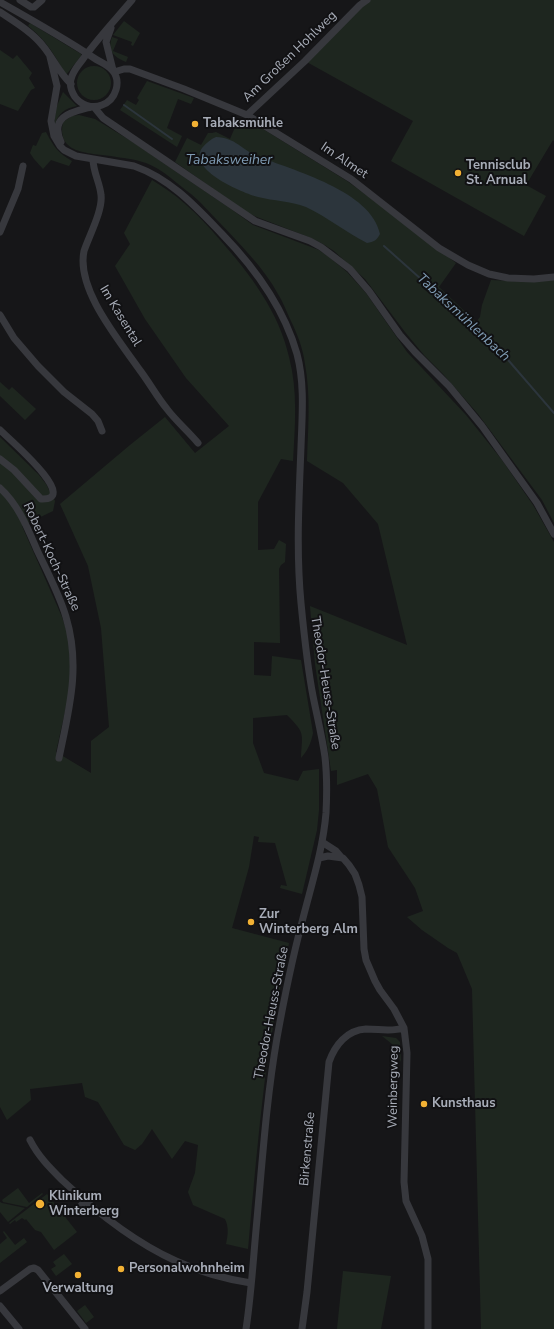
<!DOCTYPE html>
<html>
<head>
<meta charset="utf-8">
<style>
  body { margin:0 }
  canvas { display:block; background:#161618 }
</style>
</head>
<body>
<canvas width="554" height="1329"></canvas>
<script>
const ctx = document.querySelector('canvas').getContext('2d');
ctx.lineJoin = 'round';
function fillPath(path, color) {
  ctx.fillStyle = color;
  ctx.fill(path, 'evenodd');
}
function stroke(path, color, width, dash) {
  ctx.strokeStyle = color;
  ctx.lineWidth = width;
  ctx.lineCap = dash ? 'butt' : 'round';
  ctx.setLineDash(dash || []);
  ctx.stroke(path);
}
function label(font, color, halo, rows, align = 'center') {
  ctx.font = font + ' "Nunito Sans",sans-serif';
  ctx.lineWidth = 4;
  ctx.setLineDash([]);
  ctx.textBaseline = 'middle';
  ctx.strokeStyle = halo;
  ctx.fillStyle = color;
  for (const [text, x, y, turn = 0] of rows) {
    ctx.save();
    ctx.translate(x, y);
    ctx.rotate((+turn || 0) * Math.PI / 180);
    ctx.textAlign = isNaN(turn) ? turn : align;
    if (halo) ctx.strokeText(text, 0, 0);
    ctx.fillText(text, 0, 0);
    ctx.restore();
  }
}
fillPath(new Path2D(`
  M367,0H554V141L553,140L526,185L546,196L524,236L391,161L413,121L305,61Z
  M124,21L140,33L133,46L131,45L132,42L113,35Z
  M30,23L81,54V56L66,75C54,54 47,41 28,26Z
  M112,37L118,39L113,51L128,57L126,62C114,57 107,51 112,37Z
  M0,50L13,59L17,55L32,73L29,78L35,88L31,90L18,111L0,104Z
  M77 83a17 17 0 1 1 34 0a17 17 0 1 1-34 0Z
  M147,81L194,98L191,104L178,99L167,128L182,136L177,147L120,110L127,100L136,105L139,100L137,98Z
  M63,92L77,106C65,108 57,114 55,126L54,125L56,108Z
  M79,115L95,119L131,141L231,209L253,225L319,250L329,257L347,272L366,293L407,352L466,415L502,460L533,505L554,542V1329H481L472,989L457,953L448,948L422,930L407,917L423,911L415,888L388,847L377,789L368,774L337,785V770L331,771L315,664L310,606L407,645L378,524L343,483L307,461C308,429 311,396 305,364C303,348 297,333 290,319C286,310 283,302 278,294C264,268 239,243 219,222C210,213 201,202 191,194C177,184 163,169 146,163C135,159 122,158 111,156C89,153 56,154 63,122L72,116Z
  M239,118L258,126L347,181L402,221L456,263L439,287L476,322L480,317L482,305L491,280L529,282L554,280V523L542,500L478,414L443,374L424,355L405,332L365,279L334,251L323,244L311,238L257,217L248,213L175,162L187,138L201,145L208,133H212L216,132L230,139Z
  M46,132C54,147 57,152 72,161L69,166L51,160L43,169L34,159L30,153L33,145L36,146L42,133Z
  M152,180C163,187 174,194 184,203C197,214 209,227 220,240C250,274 279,312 289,357C298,391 295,426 293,461L281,459L258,502V550L274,549L279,540L286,544L285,562L281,565L279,569L280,643L254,642V675L271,676L272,656L301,660L313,733C311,743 308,750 301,758C302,733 306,734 287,715L253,718V743L264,773L298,781L303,771L319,769V810L317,830L302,894L280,888L281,885L287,886L275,843L258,842L259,837L254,836L249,867L232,928L289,943C280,988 271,1033 265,1078C258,1135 253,1192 248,1249L226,1244C228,1235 229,1227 225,1219L193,1205L188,1192L195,1173L198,1145L185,1141L172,1159L152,1129L142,1144L135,1150L124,1145L98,1102L85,1097L82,1083L30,1089L31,1100L7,1120L0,1107V437L39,475L46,484L55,501L53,511L22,526L62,617L68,635L70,661V689L56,752L91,773V741L109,727L101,628L88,566L60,504L130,445L165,417L195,453L229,426L186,378L145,319L115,266L130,244L124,233Z
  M0,382L9,390L12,387L36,409L25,420L0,396Z
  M382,1036L396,1038L400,1042L401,1062L392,1044Z
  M18,1188L29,1203L42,1193L43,1194L27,1207L3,1202L2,1200Z
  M47,1194L77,1232L54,1250L41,1232L35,1230L26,1219L25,1220L22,1218L16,1222L15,1220L10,1224L9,1223Z
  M0,1202L2,1203L25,1208L8,1222L0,1212Z
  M4,1231L15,1245L24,1238L27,1242L0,1263V1244L7,1238L3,1232Z
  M64,1254L72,1264L56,1276L51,1269L56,1266L53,1262Z
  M343,1271L391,1276L381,1329H337Z
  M85,1305L94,1317L86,1323L77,1311Z`), '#1e261f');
fillPath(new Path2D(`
  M216,137C236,138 241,149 257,156C292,170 372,191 380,234C377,240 374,242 367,243C346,232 327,217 306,207C290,201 274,201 258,197C243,193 187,170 202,148C206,143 211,139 216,137Z`), '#2c353c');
stroke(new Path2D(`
  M124,105L172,139
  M384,246L496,346L554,413`), '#2c353c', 2);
stroke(new Path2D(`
  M20,0L31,7H34L42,0
  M0,2C32,20 64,38 94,58C100,62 107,64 112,70C122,81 116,100 102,105C92,109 81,105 75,97C71,91 69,83 72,76C74,70 79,64 83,59C98,38 116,19 132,0
  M0,12C15,22 32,32 43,46C53,58 59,73 71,84
  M111,28L106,42L113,70
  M50,57L57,86L51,121L54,136L60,146L64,150L76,156L134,166C171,179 196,207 222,234C255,268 284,308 297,354C305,384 302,417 301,447C299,499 296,551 301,603C304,634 307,665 313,696C317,716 322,736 325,757C327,775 327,794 326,813C323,850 311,886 302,922C292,960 284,999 277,1038C266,1101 262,1166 256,1230C253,1263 251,1296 246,1329
  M114,72L124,69H130L184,89L247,115L351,179L439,248L468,265L489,274L508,278L534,279L554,277
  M94,107L103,118L255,221L310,241L321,247L350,269L369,291L400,335L415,352L449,386L482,426L537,503L554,534
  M247,115L305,61L360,5L367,0
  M61,142C49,116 72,112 91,107
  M93,159C93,172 100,183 101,195C103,210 89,236 84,251C76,289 118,339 139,369C149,382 157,397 167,409C176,421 188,431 198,443
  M0,232L18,189L23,166
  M0,315L14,338L38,366L64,392L92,414L98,421L102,431
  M0,430C7,437 82,501 41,499L14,470L0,459
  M0,488C18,504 28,529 37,550C47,571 60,596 66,617C81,667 69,709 59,758
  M322,842L336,851L342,858
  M319,858L328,856L343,858L349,865L355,874L359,885L362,897L364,949L366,960L375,981L380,990L394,1009L404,1028L407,1053L404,1182L406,1201L422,1236L428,1259V1329
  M30,1140C38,1156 50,1168 62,1180C94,1210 136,1243 176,1261C200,1272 225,1279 251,1283
  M76,1211L85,1201
  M0,1291L30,1269L34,1268L38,1270L85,1329
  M0,1306L19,1329
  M302,1329L307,1292L329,1062C335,1045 347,1030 366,1029C380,1029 391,1032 404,1028`), '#37383d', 7);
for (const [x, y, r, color] of [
  [195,124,4,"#f2b134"],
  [458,173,4,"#f2b134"],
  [251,922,4,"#f2b134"],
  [424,1104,4,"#f2b134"],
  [40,1204,5,"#f2b134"],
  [121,1269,4,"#f2b134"],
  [78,1275,4,"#f2b134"]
]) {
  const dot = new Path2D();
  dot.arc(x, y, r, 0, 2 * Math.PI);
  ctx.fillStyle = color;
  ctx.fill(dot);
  stroke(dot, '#111113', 1.5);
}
label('13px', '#a8adb8', '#111113', [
  ["Am Großen Hohlweg",290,57,-44],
  ["Im Almet",344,161,34],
  ["Im Kasental",120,316,59],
  ["Robert-Koch-Straße",51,557,65],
  ["Theodor-Heuss-Straße",325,683,81],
  ["Theodor-Heuss-Straße",272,1013,-79],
  ["Weinbergweg",394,1087,-89],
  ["Birkenstraße",308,1149,-85]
]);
label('bold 13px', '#a8adb8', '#111113', [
  ["Tabaksmühle",203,124],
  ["Tennisclub",466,166],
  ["St. Arnual",466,181],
  ["Zur",259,915],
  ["Winterberg Alm",259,930],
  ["Kunsthaus",432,1104],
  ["Klinikum",49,1197],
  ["Winterberg",49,1212],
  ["Personalwohnheim",129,1269],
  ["Verwaltung",78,1289,"center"]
], 'left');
label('italic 14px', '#7f9bb3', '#111113', [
  ["Tabaksweiher",229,161],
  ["Tabaksmühlenbach",463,318,43]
]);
</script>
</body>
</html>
